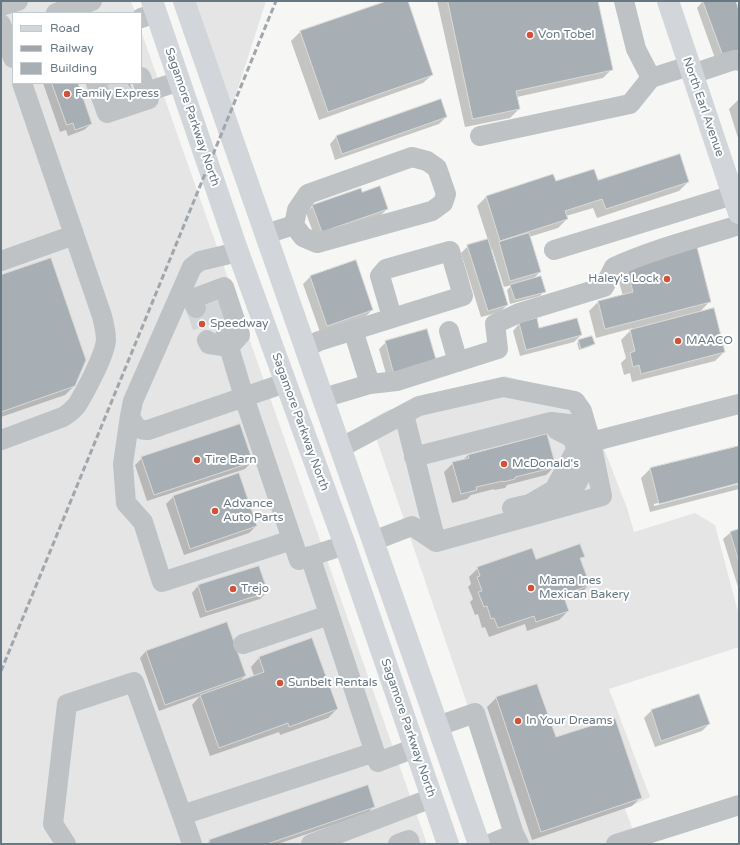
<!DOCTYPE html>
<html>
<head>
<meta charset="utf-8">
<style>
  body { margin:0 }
  #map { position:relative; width:740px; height:845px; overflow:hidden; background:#f6f6f4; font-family:"Varela Round",sans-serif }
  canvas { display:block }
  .frame { position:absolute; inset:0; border:2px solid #687882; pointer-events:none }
  .legend { position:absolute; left:12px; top:12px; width:130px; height:72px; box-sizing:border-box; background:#fff; border:1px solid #c3c9cd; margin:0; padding:5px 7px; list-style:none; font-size:12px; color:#687882 }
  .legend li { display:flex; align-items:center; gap:8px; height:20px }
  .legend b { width:20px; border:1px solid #c3c9cd }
</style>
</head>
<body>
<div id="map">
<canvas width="740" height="845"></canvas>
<div class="frame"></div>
<ul class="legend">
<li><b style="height:5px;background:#d2d6da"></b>Road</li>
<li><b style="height:5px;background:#a0a6ab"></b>Railway</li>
<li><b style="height:11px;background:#a8afb4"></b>Building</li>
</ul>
</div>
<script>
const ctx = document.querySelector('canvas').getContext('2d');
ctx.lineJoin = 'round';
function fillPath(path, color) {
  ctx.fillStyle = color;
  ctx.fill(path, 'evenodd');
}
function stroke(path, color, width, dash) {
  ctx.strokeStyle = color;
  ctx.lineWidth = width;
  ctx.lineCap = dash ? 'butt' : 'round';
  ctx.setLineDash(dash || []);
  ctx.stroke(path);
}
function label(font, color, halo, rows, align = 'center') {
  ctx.font = font + ' "Varela Round",sans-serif';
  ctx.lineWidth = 4;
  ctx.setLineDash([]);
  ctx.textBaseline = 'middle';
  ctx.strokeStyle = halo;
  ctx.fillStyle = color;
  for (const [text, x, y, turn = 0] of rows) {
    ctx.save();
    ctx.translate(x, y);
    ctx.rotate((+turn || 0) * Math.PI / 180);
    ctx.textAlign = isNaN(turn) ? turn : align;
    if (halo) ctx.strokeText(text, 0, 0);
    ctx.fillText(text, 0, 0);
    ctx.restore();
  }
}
fillPath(new Path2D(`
  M1,1H131L135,13H13V83H141V31L427,844H1Z
  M185,1H266L227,122Z
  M505,376L576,395L590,413L627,508L634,532L695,513L715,525L739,616V647L609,689L650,797L625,809L638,844H515L370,420L386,411Z`), '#e4e5e4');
fillPath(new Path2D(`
  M390,1H407L432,75L423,83L319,120L291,41L300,32Z
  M437,1H597L612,69L603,78L517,97L519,109L510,118L465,127Z
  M703,1H734L739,14V53L716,61L697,8Z
  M43,83H77L91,124L84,130L68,136L66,130L60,132Z
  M107,83H129L115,107Z
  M738,100H739L738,138L729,109Z
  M446,117L439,124L335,160L330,144L336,137Z
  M553,176L555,183L597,181L688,182L679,191L597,218L593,208L566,216L567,219L558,228L529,237L540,272L532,280L544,291L540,296L510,304L507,290L512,285L504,287L492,249H490L507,305L500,312L481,317L461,253L468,246L488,240L477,206L486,197Z
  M361,193L387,209L380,216L315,238L306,213L313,206Z
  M356,261L372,310L366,316L320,332L303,284L310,277Z
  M626,266L710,301L699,313L724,352L715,361L632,382L630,373L624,375L621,363L626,358L621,340L633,328L596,338L589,311L598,302L623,296L617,275Z
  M1,276L74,386L65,395L1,417Z
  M519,324L539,329L581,335L574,342L520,356L513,331Z
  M427,331L388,381L379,349L386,342Z
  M579,341L593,344L591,346L579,350L577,343Z
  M739,447V482L654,504V506L739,484V489L650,512L641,478L650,469Z
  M468,455L555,466L546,475L507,485L505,488L494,490V489L471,495L467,499L452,503L444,472L453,463L463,460Z
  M142,458L251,462L245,469L147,501L135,465Z
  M238,475L256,526L249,533L184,555L166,504L173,497Z
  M739,530V590L723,539L730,533Z
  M583,556L580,560L589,585L580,594L564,600L568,611L559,620L527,631L525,624L489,637L485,627L482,628L478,614L475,615L470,602L473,599L468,587L471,584L469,577L478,568L535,560Z
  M198,586L267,592L260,599L200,618L192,593Z
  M146,651L245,676L239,682L254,676L251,667L259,658L337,709L328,718L280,735L279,732L210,756L192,705L200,696L159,711L140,658Z
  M537,685L555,739L641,797L632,806L532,840L487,707L496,698Z
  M698,695L709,724L702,731L655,747L644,718L651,711Z
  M374,806L368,813L278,844H206L210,841Z`), '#0003');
const building = new Path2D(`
  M387,1H408L433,75L328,112L300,31Z
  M448,1H598L613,70L516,91L520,109L473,119Z
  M703,1H736L739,11V50L723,55Z
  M52,83H78L92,124L75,130L73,123L67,125Z
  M109,83H130L134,95L117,106Z
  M441,99L447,117L342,154L336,136Z
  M680,154L689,182L606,209L602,199L565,211L568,219L500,241L486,196L553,174L556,181L594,169L598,180Z
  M380,186L388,209L322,232L312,205L361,188L362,192Z
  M529,233L541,272L510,281L499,242Z
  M488,239L508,305L488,311L467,245Z
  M697,247L711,302L605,329L598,301L633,292L626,265Z
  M51,258L86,360L75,386L1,412V275Z
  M356,260L373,310L327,326L310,276Z
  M541,276L546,292L515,300L510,285Z
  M714,308L725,352L641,374L639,365L633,367L630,353L635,351L630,330Z
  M537,318L539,328L577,318L582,335L526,350L519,323Z
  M427,329L437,363L394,375L385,341Z
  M592,336L595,344L581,349L578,340Z
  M240,424L253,462L154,495L141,457Z
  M547,434L556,467L515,477V479L503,482V481L476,487L477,490L461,494L452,462L469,458L468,455Z
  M739,446V483L659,504L650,468Z
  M239,473L257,526L190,549L173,496Z
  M739,529V562L730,532Z
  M580,544L585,557L580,558L590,585L563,595L569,611L536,622L534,616L498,628L494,618L491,619L487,606L484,607L478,592L482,591L477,577L480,576L477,567L532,548L536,559Z
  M259,566L268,592L206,612L198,585Z
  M227,622L246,676L165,705L146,651Z
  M312,638L338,709L289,727L288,723L219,748L200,695L264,672L259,657Z
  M537,684L556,737L615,718L642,798L541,832L496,697Z
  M699,694L710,724L661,741L651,710Z
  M368,785L375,807L267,844H210L209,840Z`);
fillPath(building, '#a8afb4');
stroke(building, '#d8d8d6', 1);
stroke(new Path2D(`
  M113,94L127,83
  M213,302L224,334
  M196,308L207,340`), '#d2d6d8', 20, [20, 10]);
stroke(new Path2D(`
  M624,1L636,49L651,78
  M1,6L18,1
  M56,13L92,1
  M141,18L156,13
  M1,24L13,58
  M692,74L734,60L739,61
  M141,77L146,92L180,81
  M96,83L107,113L149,99L146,92
  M480,136L630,104L651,78L689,66
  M266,234L294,225L303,237L317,243L432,211L443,203L446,194L437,168L427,161L412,157L308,194L297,210L294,225
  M554,250L733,195
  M238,252L200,261L192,267L133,401L130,416C135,426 136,430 148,430L285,383
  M1,261L74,235
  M196,308L192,299L224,287L240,335L229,347L225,336
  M449,331L458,362
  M207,340L209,344L229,347L244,397L299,560L345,545
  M305,348L319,341L463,296L450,251L386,269L380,276L392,317
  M370,384L397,381L498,349L495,324L519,313L604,287L614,267C654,249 697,238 739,225
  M323,398L370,384L353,330
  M404,414L436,542
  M130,416L123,464L126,503L143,522L162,582L292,540
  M1,440L63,417C68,414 73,410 77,405C85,392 105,355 106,340C106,332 104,324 102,316L22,83
  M340,448L419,406L503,387L575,401L582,411L591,442L739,404
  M552,501L569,497L582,474L576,450
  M512,508L530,504L554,490L576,450L573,438L557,430
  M373,541L412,526L436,542L602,496L591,442L570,424L551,422L414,457
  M310,556L378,762L415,748
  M243,644L329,615
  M438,726L475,713L514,834L519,844
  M182,815L192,844
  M66,844L53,824L67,704L134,682L182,815L375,752
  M311,844L432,798
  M398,844L409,840L410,844
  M490,844L514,834
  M616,844L739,805`), '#bec2c5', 20);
stroke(new Path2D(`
  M152,1L238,252L345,545L448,844
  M184,1L479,844
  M668,1L739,213`), '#d2d6da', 22);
stroke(new Path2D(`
  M1,671L276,1`), '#a0a6ab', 3, [6, 3]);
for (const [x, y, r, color] of [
  [530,35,4,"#d35137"],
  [67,94,4,"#d35137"],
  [667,279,4,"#d35137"],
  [202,324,4,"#d35137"],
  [678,341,4,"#d35137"],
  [197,460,4,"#d35137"],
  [504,464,4,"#d35137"],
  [215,511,4,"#d35137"],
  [531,588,4,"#d35137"],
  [233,589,4,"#d35137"],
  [280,683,4,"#d35137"],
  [518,721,4,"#d35137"]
]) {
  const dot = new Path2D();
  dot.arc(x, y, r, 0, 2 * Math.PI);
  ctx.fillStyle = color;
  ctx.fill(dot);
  stroke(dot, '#fff', 1.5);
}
label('12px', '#687882', '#fff', [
  ["Von Tobel",538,35],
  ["Family Express",75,94],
  ["Haley's Lock",659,279,"right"],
  ["Speedway",210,324],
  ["MAACO",686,341],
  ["Tire Barn",205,460],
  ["McDonald's",512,464],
  ["Advance",223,504],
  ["Auto Parts",223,518],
  ["Mama Ines",539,581],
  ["Mexican Bakery",539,595],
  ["Trejo",241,589],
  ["Sunbelt Rentals",288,683],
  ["In Your Dreams",526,721]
], 'left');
label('12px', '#687882', '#fff', [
  ["North Earl Avenue",703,107,71],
  ["Sagamore Parkway North",192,117,71],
  ["Sagamore Parkway North",300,422,70],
  ["Sagamore Parkway North",408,728,71]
]);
</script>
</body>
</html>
